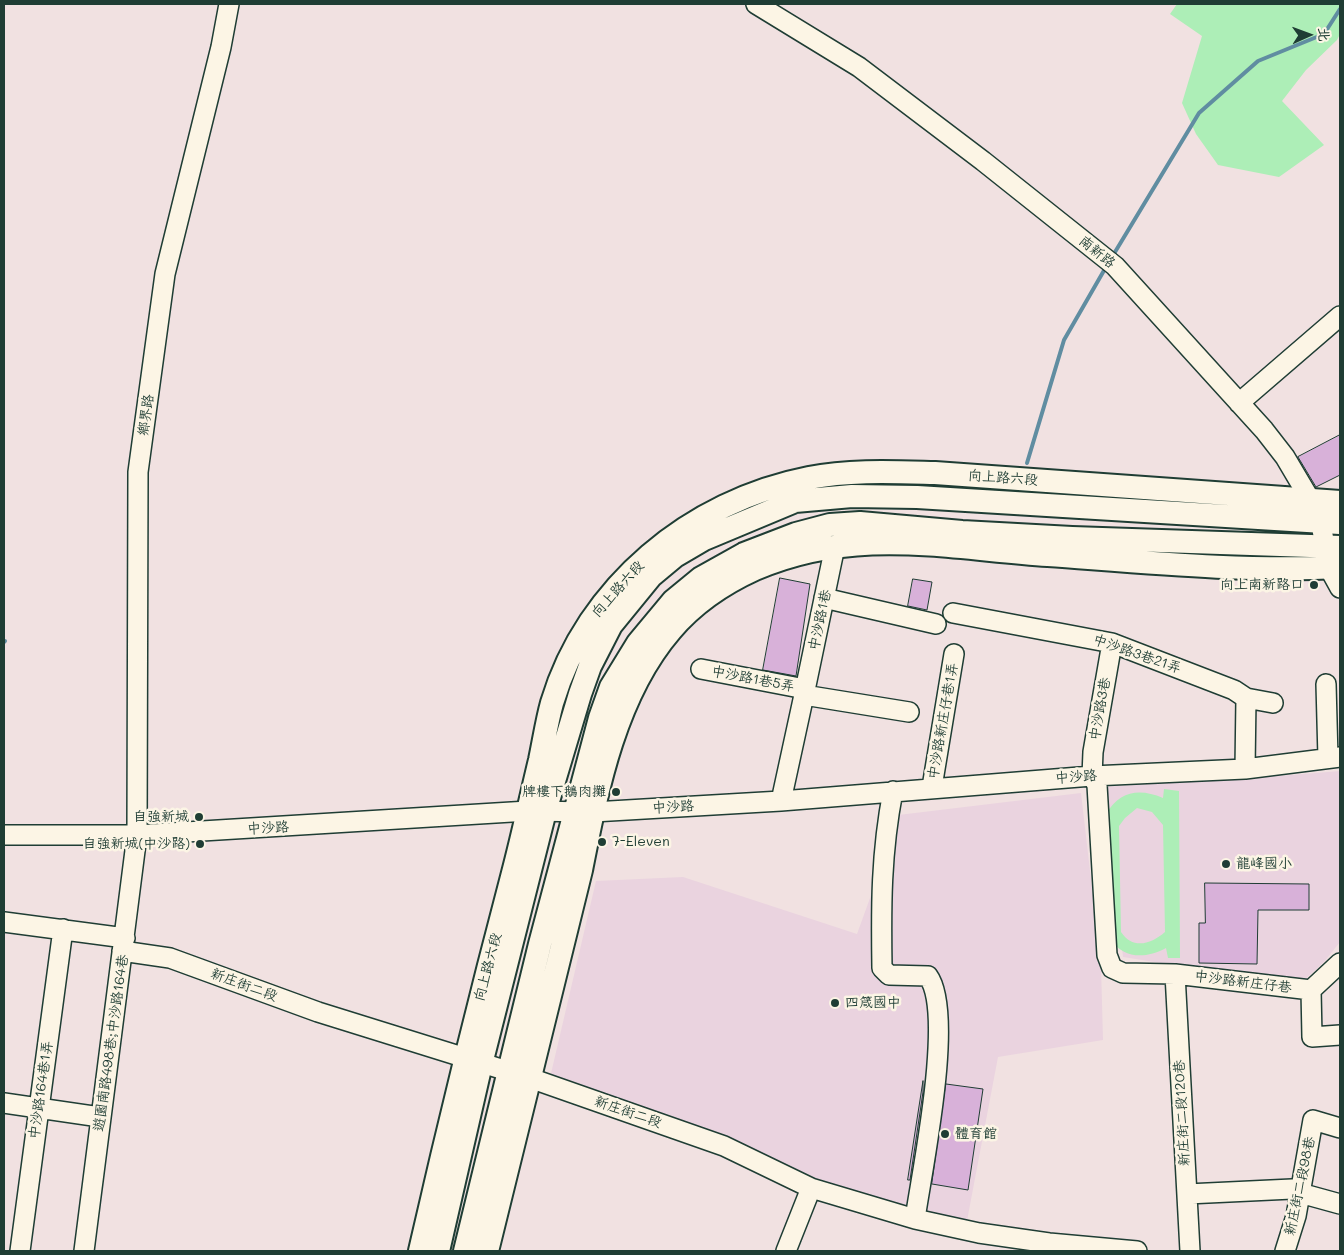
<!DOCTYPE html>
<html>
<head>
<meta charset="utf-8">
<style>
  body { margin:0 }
  #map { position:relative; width:1344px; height:1255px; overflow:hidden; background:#f1e1e1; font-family:Mali,"LXGW WenKai TC",sans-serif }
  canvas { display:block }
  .frame { position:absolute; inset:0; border:5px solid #1f3d34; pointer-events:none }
  .north { position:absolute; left:1284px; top:10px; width:50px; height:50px; -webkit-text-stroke:4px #fcf5e5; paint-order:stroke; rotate:88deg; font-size:14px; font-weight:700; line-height:20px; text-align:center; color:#1f3d34 }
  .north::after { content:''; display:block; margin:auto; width:18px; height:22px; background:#1f3d34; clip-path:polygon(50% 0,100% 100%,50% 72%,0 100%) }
</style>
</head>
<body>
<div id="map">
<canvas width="1344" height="1255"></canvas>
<div class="frame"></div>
<div class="north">北</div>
</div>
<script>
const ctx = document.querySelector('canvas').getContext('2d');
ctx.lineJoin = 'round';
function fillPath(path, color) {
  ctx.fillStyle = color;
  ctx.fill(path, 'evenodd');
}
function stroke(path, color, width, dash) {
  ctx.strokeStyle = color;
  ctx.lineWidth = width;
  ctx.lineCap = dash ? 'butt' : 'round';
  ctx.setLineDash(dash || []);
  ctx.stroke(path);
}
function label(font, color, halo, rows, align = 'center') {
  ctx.font = font + ' Mali,"LXGW WenKai TC",sans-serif';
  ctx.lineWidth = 5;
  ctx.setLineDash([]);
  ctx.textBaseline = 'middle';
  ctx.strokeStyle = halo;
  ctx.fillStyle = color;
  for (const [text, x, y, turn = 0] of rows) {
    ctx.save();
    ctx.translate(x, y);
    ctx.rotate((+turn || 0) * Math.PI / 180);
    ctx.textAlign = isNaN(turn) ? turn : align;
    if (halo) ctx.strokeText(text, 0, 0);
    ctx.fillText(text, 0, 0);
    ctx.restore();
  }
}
fillPath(new Path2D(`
  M1340,771V942L1324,962L1299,985L1123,957L1103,787L1254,778Z
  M1081,793L1101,966L1103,1040L998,1057L966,1226L815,1187L549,1082L596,881L683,877L857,934L878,876L890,816Z`), '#ead3df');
fillPath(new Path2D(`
  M1177,4H1340V34L1337,40L1306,70L1282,101L1324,145L1279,177L1218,165L1196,134L1182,103L1202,36L1170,14Z
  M1164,789L1179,791L1180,958H1168L1166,948C1145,959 1124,959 1110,939L1106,814C1120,791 1139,788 1163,798ZM1137,808L1152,812L1163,825L1165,932C1151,944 1133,950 1121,932L1119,826L1125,818Z`), '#adeeb7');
stroke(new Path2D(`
  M1112,257L1199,113L1258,61L1324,34L1340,9
  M1027,463L1064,340L1106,267
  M4,642L5,641`), '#608da1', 4);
const building = new Path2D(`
  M1340,435V475L1316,487L1298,457Z
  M780,578L810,584L796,676L763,670Z
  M913,579L932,582L927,610L908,606Z
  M1205,883L1309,884V910H1258L1257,964L1199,963V923H1205Z
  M923,1081V1092L910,1180H908Z
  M946,1084L983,1089L968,1190L932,1184Z`);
fillPath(building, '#d8b1d9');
stroke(building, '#1f3d34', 1);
const minor = new Path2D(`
  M756,4L859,67L983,161L1115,266L1264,430L1285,457L1311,501L1321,524L1329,568L1340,588
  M1239,403L1340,316
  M824,598L936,624
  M953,613L1112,643L1234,690L1246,698L1245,769
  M1112,643L1093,752L1092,776L1097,785L1107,955L1112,968L1123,973L1175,974L1311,990L1312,1037L1340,1035
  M701,669L805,689
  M1326,684L1328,758
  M804,695L835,546
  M1246,698L1273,703
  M932,787L954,654
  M893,791C881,853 881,906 882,968L889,975L928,976C955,1013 922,1170 915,1219
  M781,801L804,695L909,712
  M4,835H137L528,811L593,812L781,801L1092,776L1245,769L1340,757
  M4,922L125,938
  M122,951L170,958L318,1012L530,1078L724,1146L811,1188L915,1219L979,1233L1049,1243L1137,1251
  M1175,974L1190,1251
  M1311,990L1340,963
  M4,1103L100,1117
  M1300,1193L1340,1204
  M1187,1194L1292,1189
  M20,1251L63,929
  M84,1251L137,835L138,472L165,274L221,47L229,4
  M786,1251L811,1188
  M1285,1251L1296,1216L1313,1120L1340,1128`);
const major = new Path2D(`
  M420,1251C449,1124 480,998 513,873C523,835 531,797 540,760C544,741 547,721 552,703C587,586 691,501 809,478C850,470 893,472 935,473L1340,502
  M438,1251L481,1064L545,811L580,694L590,666L611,625L651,576L675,556L704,539L795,501L852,496L917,497L1340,523
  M465,1251L540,944L600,718L611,687L638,643L673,601L701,578L744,554L796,534L830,525L860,523L962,532L1072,538L1340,547
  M487,1251L581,870C597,789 615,695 671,630C694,603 722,584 755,569C855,526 945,548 1048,555C1144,562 1245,572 1340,567`);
stroke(minor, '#1f3d34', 22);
stroke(major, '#1f3d34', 26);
stroke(minor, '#fcf5e5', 19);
stroke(major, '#fcf5e5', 22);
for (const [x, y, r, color] of [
  [1314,585,5,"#1f3d34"],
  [616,792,5,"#1f3d34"],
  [199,817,5,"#1f3d34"],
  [602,842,5,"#1f3d34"],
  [200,844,5,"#1f3d34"],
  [1226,864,5,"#1f3d34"],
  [835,1003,5,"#1f3d34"],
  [945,1134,5,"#1f3d34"]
]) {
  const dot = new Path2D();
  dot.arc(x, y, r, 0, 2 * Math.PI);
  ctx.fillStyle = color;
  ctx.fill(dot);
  stroke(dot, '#fcf5e5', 2);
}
label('14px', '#1f3d34', '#fcf5e5', [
  ["南新路",1097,252,39],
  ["鄉界路",146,415,-82],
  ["向上路六段",1003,478,4],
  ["向上路六段",618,589,-48],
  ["中沙路1巷",820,620,-78],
  ["中沙路3巷21弄",1137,654,19],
  ["中沙路1巷5弄",753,679,11],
  ["中沙路3巷",1100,709,-80],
  ["中沙路新庄仔巷1弄",943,721,-80],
  ["中沙路",1076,777,-4],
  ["中沙路",673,807,-3],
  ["中沙路",268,828,-3],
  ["向上路六段",488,967,-75],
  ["中沙路新庄仔巷",1243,982,7],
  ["新庄街二段",244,985,20],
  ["遊園南路498巷;中沙路164巷",111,1043,-82],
  ["中沙路164巷1弄",41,1090,-82],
  ["新庄街二段",628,1112,19],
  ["新庄街二段120巷",1182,1113,-93],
  ["新庄街二段98巷",1300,1186,-78]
]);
label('14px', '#1f3d34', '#fcf5e5', [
  ["向上南新路口",1304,585],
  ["牌樓下鵝肉攤",606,792],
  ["自強新城",189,817],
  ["7-Eleven",612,842,"left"],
  ["自強新城(中沙路)",190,844],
  ["龍峰國小",1236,864,"left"],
  ["四箴國中",845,1003,"left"],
  ["體育館",955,1134,"left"]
], 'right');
</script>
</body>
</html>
